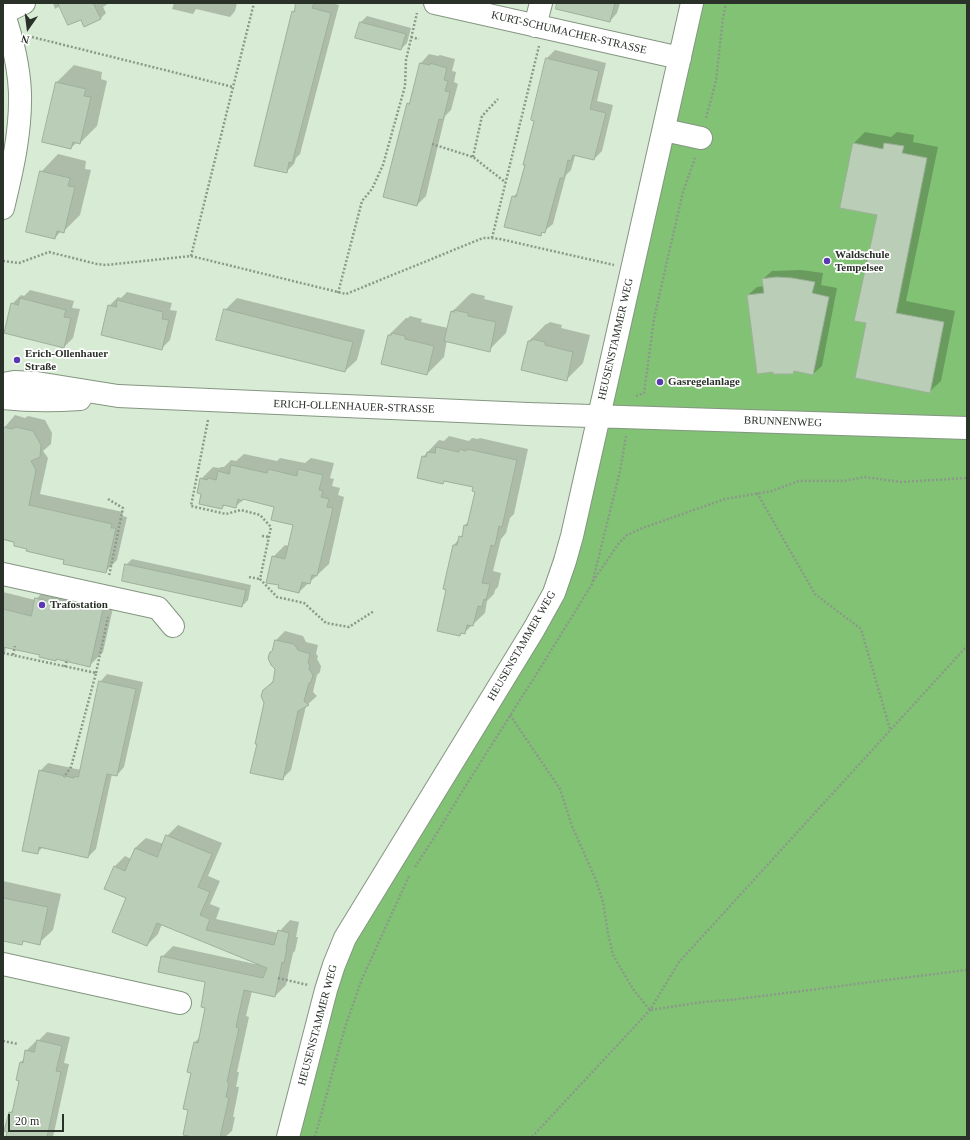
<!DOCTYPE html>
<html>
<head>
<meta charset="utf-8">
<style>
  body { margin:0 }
  #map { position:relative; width:970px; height:1140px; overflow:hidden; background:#d8ebd4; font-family:Georgia,serif }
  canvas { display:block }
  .frame { position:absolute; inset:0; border:4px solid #2a3129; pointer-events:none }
  .north { position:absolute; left:8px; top:8px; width:40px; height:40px; -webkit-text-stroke:3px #fff; paint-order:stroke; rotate:194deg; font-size:11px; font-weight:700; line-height:16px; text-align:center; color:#2a3129 }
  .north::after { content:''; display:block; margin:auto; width:14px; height:18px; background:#2a3129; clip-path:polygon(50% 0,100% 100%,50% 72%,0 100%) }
  .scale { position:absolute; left:8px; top:1114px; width:56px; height:18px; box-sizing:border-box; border:2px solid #2a3129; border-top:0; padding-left:5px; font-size:12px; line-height:14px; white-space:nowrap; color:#2a3129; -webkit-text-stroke:3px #fff; paint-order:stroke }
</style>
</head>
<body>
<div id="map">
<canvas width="970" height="1140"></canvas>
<div class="frame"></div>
<div class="north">N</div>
<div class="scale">20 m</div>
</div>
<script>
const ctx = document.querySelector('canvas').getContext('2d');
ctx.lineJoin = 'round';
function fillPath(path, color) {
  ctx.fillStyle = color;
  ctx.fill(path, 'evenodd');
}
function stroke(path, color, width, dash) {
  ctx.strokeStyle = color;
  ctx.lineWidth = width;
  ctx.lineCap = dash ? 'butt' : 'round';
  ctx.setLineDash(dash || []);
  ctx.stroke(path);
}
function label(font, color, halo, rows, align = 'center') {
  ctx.font = font + ' Georgia,serif';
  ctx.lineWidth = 3.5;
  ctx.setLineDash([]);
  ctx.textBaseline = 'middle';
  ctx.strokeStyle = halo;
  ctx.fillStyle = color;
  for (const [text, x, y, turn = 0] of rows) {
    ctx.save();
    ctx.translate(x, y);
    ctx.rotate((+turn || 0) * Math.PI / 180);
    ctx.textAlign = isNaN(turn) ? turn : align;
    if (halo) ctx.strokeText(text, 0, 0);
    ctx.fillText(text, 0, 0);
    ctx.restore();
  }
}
fillPath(new Path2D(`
  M702,3H967V1137H278L310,1011L536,609L548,584L558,548L579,452L601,454Z`), '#82c275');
fillPath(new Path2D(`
  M53,3H109L103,7L106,13L100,19H81L60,6L55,9Z
  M174,3H237L235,11L230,17L196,9L193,14L172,9Z
  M297,3H332L339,5L300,154L296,158L294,164L286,172L293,12L295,10Z
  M569,3H620L617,13L610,21Z
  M367,16L411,28L407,43L401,49L361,22Z
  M555,50L606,63L597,101L613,105L602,151L594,159L576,154L575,156L571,170L566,175L553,224L540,234L513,197L519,191L536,120L532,119L547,58Z
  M429,54L438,56L440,55L455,59L452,71L456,72L454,82L458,84L451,110L445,116L426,196L417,205L408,104L411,100L421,63Z
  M74,65L102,72L101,79L107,81L97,126L80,143L77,142L71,148L57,82Z
  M865,132L891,137L897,132L914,135L913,142L938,147L906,301L955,311L941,381L929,392L867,323L878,214L854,143Z
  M58,154L86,161L85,169L91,170L80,215L63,232L61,231L55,238L41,172Z
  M801,270L823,273L821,285L837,288L822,366L813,374L795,371L793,373L748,295L757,287L764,286L763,279L772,271Z
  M30,290L74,301L72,308L80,309L73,338L64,347L12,304L21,295L24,296Z
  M127,292L172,303L170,310L177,311L170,340L161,349L109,306L118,297L121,298Z
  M472,293L485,296L484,299L513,306L506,333L489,350L447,340L444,357L427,374L389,335L406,318H408L410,316L422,319L421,322L448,328L452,312L469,295Z
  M237,298L365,330L357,360L345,371L225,310Z
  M550,322L562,325L561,328L590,335L583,363L566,380L529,341L546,324H547Z
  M15,415L25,418L28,416L45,420L52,433L51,444L43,451L48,458L40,494L123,512L122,516L127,517L117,560L105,572L28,548L15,543L3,540V429Z
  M449,436L469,441L472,438L478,439L480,438L528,449L514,514L510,518L506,533L501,539L493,571L501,573L498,587L495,590L494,594L487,601L485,613L465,632H463L460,635L447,589L454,545L463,534L465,525L469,521L476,491L474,486L445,481L443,483L423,457L439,440L444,441Z
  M244,454L277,461L280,458L305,463L311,458L334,463L330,478L334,479L332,486L340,488L338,495L344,497L329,564L299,592L280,585L273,557L285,545L289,546L294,524L275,506L244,499L235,507L225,505L222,508L202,493L201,479L213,467L219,468L221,467H224L231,460L236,461Z
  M132,559L251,585L248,600L242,606L126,565Z
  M50,585L116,595L103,652L89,666L6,647L5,652L3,654V592L35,600Z
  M285,631L303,636L306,642L318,645L316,654L318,656L317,659L321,666L320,672L317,675L313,692L317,696L306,706L291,770L282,779L264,690L274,680L276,669L271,652L274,649L276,640Z
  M107,674L143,682L124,767L117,775L112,774L96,849L88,857L43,847L37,853L40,771L48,763L81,770L100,682Z
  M178,825L222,843L208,876L220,881L210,904L220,908L216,919L278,933L290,920L299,922L296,937H298L295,951L293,953L286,985L275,996L252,991L246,1016L249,1017L237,1072H239L236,1087H239L233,1117H235L232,1131L225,1137H197L190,1109L195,1042L200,1037L206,1007V981L162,957L173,946L255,964L256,962L162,924L158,934L147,945L114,867L125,856L131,859L135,848L146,838L164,844L167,836Z
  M3,881L61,894L53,930L39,943L25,940L22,944L3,940Z
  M47,1032L70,1037L64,1063L69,1064L53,1137H7L10,1113L14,1108L20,1080L21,1062L25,1058L26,1051L35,1042H37Z`), '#0003');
const building = new Path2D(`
  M58,3H93L101,19L84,27L81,20L68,25Z
  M296,3H314L312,8L331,13L292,163L289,162L287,173L254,166L292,11L294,12Z
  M557,3H615L610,22L556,9Z
  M360,22L406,34L401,50L355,38Z
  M546,58L599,71L590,109L606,113L594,160L573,155L571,161L568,160L564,178H560L545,233L542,232L541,236L504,227L512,196L516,197L525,165H523L534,121L531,120Z
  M420,63L430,65V63L447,68L444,80L448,81L445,91L450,92L443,120L439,119L417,206L383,197L407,103L409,104Z
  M56,82L86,89L84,96L91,97L80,144L73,142L71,149L42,142Z
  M853,143L883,149L884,143L904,146L902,153L927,158L896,313L944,322L930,393L855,378L866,323L854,321L877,215L840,208Z
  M40,171L70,178L68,186L75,187L64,233L57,231L55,239L26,232Z
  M777,277L792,278L815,282L812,293L829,297L813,375L794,371L793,374H773V372L757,374L747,295L764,293L762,279Z
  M20,298L66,310L64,317L71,318L64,348L4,333L11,303L18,305Z
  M117,300L163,312L162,319L169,320L162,350L101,335L108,305L116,307Z
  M224,309L353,342L345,372L216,340Z
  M454,310L468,313V316L496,322L490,352L444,341L451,311L454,312Z
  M392,333L405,336V339L434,346L427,375L381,364L388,335H391Z
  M532,339L545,342V345L573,352L567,381L521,370L528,341H531Z
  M3,427L12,429L16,427L33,431L41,445L40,457L31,461L36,470L29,505L112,524L111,528H116L106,573L63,564L64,560L26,551L27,549L14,546V542L3,539Z
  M436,447L459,452V449L466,451L467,449L517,460L502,527L499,526L495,546L491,545L482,583L490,584L486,600L484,599L482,607L478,606L473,626L467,625L465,634L461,633L460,636L437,631L446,590L443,589L453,545H457L459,536L462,537L464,525L467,526L475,492L472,491L473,487L444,481L443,484L417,478L422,456L426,457L427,452L435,453Z
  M231,465L267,473L268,469L297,476L298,469L323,475L319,490L323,491L321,497L329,499L327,507L333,508L317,576L312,575L310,584L302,582L299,593L278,588L279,585L266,583L272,556L285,559L293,525L271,520L274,507L243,499L242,501L238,499L236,508L223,505L222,509L199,504L201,494L197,493L200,478L207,480L208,478L216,480L218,471L229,474Z
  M125,564L246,590L242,607L122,581Z
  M35,598L51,602L52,598L103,609L90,667L56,659V661L39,657L40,655L3,647V609L31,616Z
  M275,640L294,644L298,650L310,654L308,663L310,665L309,669L313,675L311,682L309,683L304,701L309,705L298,711L283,780L250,773L257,744H255L264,703L261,696L263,690L273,682L275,669L271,665L268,658L270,652L272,651Z
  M99,681L136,689L117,776L107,774L88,858L39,847L38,854L22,851L39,770L74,778L75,776L78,777Z
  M166,835L212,854L198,887L210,892L200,915L210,919L206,930L274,945L278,930L289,933L286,948H287L284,963L282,962L275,997L244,990L236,1027L239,1028L227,1082L229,1083L226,1097L229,1098L220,1137H193L183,1135L188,1110L183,1109L191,1073L187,1072L194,1042L198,1043L205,1008L201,1007L205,982L158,972L161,956L263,978L267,968L157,923L147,946L112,932L126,898L104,889L114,866L125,871L135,848L157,857Z
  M3,898L48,907L40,945L23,941L22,945L3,941Z
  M37,1040L62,1046L56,1071L61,1072L47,1137H6L7,1132L4,1131L9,1112L12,1113L19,1081L16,1080L20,1062L23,1063L25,1050L34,1052Z`);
fillPath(building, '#bacdb6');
stroke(building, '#9eb09a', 1);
const minor = new Path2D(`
  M435,3L680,58
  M3,12C12,38 19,66 20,93C21,132 12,171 3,208
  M3,13L24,3
  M535,26L541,3
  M664,130L701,138
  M3,384L14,382L37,383L118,396L528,414L967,428
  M3,398C29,401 54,401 80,399
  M3,574L158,608L173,626
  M3,964L180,1003
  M288,1137L326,990L334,965L345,938L534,629L554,593L565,561L572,536L692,3`);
stroke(minor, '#849681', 24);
stroke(new Path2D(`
  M32,37L233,87
  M411,37L419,39
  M706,118L716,81L723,18L726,3
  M432,144L473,157L505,182
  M473,157L482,116L498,99
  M492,238L539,46
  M191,256L346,294L483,238H492L500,239L614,265
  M3,261L19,263L49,252L97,264L106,265L191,256L254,3
  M338,293L362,201L372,189L383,165L405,86L406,60L417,13
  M636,396L644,393L654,319L668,257L683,192L695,158
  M208,420L191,506L226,514L241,510L260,515L271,527L260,579L277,597L304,603L326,623L349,627L374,611
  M757,493L815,594L861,629L890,729
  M108,499L123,508L109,576
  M262,536L269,537
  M249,577L260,579
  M593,581L619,543L627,535L640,529L725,499L772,491L799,481H843L865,477L901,482L967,478
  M3,653L96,673L71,767L64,777
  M13,655L15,646
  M65,667L67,659
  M96,673L108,617
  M510,715L560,789L572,826L596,880L603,902L608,933L613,955L633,989L650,1010L703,1002L730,1000L967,970
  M415,867L437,833L463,790L539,670L592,584L620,471L626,436
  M278,978L308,985
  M3,1041L18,1044
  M315,1137L345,1027L362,979L409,876
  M532,1137L650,1010L679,962L967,646`), '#8b9989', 2.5, [2, 2]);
stroke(minor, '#fff', 22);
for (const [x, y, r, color] of [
  [827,261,4,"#5a38b0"],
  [17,360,4,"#5a38b0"],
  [660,382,4,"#5a38b0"],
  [42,605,4,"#5a38b0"]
]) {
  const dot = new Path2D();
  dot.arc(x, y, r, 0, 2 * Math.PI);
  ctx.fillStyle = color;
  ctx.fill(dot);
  stroke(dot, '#fff', 1.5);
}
label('11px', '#2a3129', '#fff', [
  ["KURT-SCHUMACHER-STRASSE",569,33,13],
  ["HEUSENSTAMMER WEG",616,339,-77],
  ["ERICH-OLLENHAUER-STRASSE",354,407,2],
  ["BRUNNENWEG",783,422,2],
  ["HEUSENSTAMMER WEG",522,646,-60],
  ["HEUSENSTAMMER WEG",318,1025,-75]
]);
label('bold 11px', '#2a3129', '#fff', [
  ["Waldschule",835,255],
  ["Tempelsee",835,268],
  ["Erich-Ollenhauer",25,354],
  ["Straße",25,367],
  ["Gasregelanlage",668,382],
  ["Trafostation",50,605]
], 'left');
</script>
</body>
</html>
